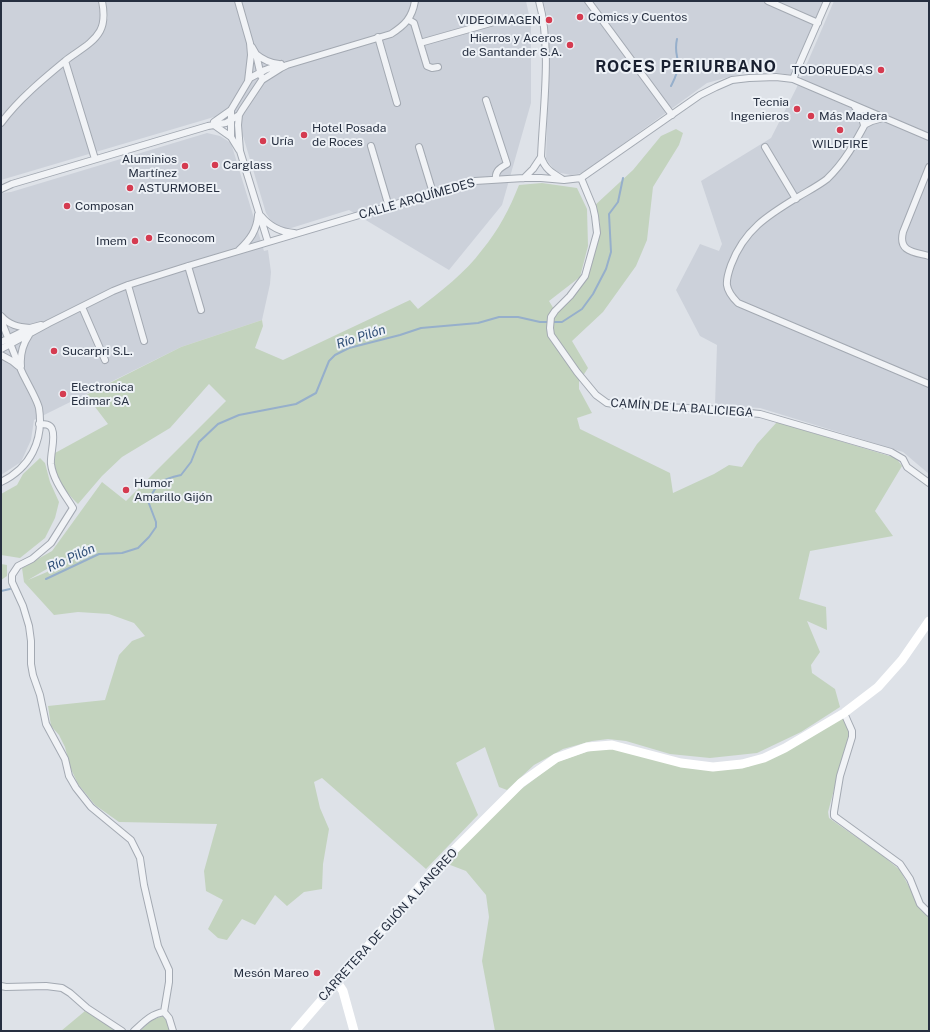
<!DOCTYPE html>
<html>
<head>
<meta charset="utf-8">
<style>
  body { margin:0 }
  #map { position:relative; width:930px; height:1032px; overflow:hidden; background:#dee2e8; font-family:"Public Sans",sans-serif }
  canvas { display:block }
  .frame { position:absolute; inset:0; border:2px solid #262f40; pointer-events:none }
</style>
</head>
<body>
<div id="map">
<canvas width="930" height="1032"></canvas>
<div class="frame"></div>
</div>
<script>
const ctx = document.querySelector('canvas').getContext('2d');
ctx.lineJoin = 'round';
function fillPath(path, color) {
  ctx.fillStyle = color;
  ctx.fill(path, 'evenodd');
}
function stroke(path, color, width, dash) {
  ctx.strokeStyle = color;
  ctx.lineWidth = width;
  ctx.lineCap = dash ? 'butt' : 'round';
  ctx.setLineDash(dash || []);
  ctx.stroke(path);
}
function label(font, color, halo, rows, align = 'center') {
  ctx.font = font + ' "Public Sans",sans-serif';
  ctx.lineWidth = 4;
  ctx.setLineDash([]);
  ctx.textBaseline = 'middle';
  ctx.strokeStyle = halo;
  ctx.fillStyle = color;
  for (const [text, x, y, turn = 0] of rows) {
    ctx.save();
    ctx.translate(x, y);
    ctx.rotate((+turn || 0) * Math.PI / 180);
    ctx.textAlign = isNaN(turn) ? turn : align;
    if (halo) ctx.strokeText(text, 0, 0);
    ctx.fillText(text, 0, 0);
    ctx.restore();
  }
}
fillPath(new Path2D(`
  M1,1H98L101,21L95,34L28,87L1,117Z
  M106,1H526L531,24V103L502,205L449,270L349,210L288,229L279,226L271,221L266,213L243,136L214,117L1,180V127L11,113L42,83L98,38L108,18Z
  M543,1H823L791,75L772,72H747L707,83L583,173L571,175L556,172L546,159L549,51L546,11Z
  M834,1H929V474L903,452L760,408L715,405L717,345L700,336L676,290L700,244L719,251L722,244L701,181L771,138L796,89Z
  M207,133L220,136L231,143L264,251L268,250L271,272L270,284L262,320L181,347L34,420L31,440L21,462L1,475V193L11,192Z`), '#ccd1da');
fillPath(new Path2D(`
  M676,129L683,133L679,145L653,187L647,240L636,266L603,312L572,341L588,368L579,382V389L592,413L577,418L580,429L670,473L673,493L714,474L729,465L742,467L757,444L777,422L896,458L902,466L875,511L893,536L810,551L799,599L826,607L827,630L807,621L820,652L811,665L812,673L835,689L840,707L801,732L757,753L710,758L670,754L626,741L608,739L592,741L563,749L534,765L507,790L499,787L485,747L456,763L478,815L426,869L322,778L314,782L320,808L329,829L323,864L322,889L304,892L287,906L275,895L255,925L242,919L227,940L218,938L208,929L223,900L206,891L204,871L217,824L119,822L95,805L78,784L70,767L65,747L59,735L51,726L48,706L105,700L119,655L132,641L145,636L134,623L109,614L78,612L54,615L24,582L22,568L52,551L102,482L126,501L226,401L209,384L170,428L122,457L102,476L78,504C68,495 57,480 54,466C54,462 55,457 55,453L108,424L86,395L181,347L262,320L263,326L255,348L283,360L410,300L418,309C441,291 465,273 482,250C498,231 510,208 519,185L542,183L577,188L587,209L588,246L580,277L549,301L555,311L583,280L600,223L593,207L633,170L661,136ZM81,549L47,572L28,580Z
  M40,458L45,463L50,482L59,502L55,518L45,538L20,558L1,555V494L17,485L23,474Z
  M1,564L7,565V576L1,580Z
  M843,718L848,728V737L828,812L829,818L883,856L900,870L921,909L929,917V1031H495L482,961L489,917L486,895L466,871L445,863L520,790L557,762L586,752L599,749H613L645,757L748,767Z
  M85,1011L98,1018L115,1031H61Z
  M163,1016L167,1022L170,1031H140L152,1020Z`), '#c3d3be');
stroke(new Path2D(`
  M671,86C674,80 678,73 678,65C678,55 674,52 677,39
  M46,579L99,554L122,553L138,548L149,537L156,527V522L148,501C159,481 159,480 181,475L191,462L199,442L218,424L239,415L296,404L316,393L329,361L335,355L349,348L400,335L421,328L478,323L499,317H518L540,322H562L582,309L593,294L606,269L611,252L609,214L618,202L623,178
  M1,591L10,589`), '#96afcb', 2);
const street = new Path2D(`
  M238,1L250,43L251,55L248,81
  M539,1C552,48 543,108 541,157C545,169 552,173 562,179
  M588,1L672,115
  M768,1L818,23
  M409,20L414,23L427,66L432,68L438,67
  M378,37L397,103
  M420,43L494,22
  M252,47L256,54L261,76
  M256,54C263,60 270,63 279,64
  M65,61L95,159
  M793,79L827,1
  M486,100L507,164C500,168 495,171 496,179
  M855,107L861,115L864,125
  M871,113C858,137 847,160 827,179C818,186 808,191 798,197C768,215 744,230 731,265C725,282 724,289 738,303L929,384
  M214,122L231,110
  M1,123C19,99 42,80 65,61C76,52 93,44 100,31C105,22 104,11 102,1
  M214,125L231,137
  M864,125L872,121L883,118
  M371,146L389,207
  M419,147L433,193
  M765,147L796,199
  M239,150L231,137V110L250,78L265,70L281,64
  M929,167L903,232C898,252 914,252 929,256
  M524,178L533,169L541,157
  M581,178L593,207L595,216L597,233L585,276L570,296L555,311L551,317L550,328L551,335L577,372L596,395L607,403L620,405L709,409L760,414L891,452L903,459L907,467L929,483
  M1,189L12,184L208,126L226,123L239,115
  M261,216C270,227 280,232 294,233
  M268,242L240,151L238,125L239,115L242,110L262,80L281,68L287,65L391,34C405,25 412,18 415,1
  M239,250C250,240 257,230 258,215
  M188,266L201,310
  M128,285L144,341
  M82,307L105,360
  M1,316C9,325 18,327 30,328
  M1,320C8,337 14,355 22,372C26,381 37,399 39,408C44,441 30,468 1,482
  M1,342L30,328L41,325
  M1,349L49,323L113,291L128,285L188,266L433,193L475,181L524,178H541L564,180L581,178L700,95L716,87L732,80L749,78L776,77L793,79L929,137
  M1,355L12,361L18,366
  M21,366C20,355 23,344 29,335
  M39,424C45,424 50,424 52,429C56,438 50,454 51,464C53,480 65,495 73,508L51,543L32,559L18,566L12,575V582L23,606L29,626L31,641V664L33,675L40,695L46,724L65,759L69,776L76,788L91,807L131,840L140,858L144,885L158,946L169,970V982L164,1012
  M844,713L852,731V737L840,776L834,812V816L900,864L910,879L920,904L929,913
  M1,986L6,987L46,986L62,988L70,993L87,1008L122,1031
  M164,1012L169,1018L173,1031
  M134,1031C144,1022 151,1014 164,1012`);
stroke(street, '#a3a9b2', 8);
stroke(street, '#f1f3f6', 6);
stroke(new Path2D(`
  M337,982L343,991L354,1031
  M295,1031L433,871L521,783L556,758L587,747L612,745L681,763L713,767L742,764L764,758L785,748L844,713L878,687L902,660L929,621`), '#fff', 9);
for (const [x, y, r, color] of [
  [580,17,4,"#d53b50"],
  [549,20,4,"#d53b50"],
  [570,45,4,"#d53b50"],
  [881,70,4,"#d53b50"],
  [797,109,4,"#d53b50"],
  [811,116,4,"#d53b50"],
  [840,130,4,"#d53b50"],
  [304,135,4,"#d53b50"],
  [263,141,4,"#d53b50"],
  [215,165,4,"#d53b50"],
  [185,166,4,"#d53b50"],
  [130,188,4,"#d53b50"],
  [67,206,4,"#d53b50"],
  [149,238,4,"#d53b50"],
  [135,241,4,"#d53b50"],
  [54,351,4,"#d53b50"],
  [63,394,4,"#d53b50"],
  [126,490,4,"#d53b50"],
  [317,973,4,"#d53b50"]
]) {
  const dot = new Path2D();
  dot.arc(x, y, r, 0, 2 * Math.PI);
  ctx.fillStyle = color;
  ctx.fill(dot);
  stroke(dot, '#edf1f6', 1.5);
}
label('12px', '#262f40', '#edf1f6', [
  ["Comics y Cuentos",588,17],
  ["VIDEOIMAGEN",541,20,"right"],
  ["Hierros y Aceros",562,38,"right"],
  ["de Santander S.A.",562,52,"right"],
  ["TODORUEDAS",873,70,"right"],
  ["Tecnia",789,102,"right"],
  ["Ingenieros",789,116,"right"],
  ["Más Madera",819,116],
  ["Hotel Posada",312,128],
  ["de Roces",312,142],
  ["Uría",271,141],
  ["WILDFIRE",840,144,"center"],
  ["Aluminios",177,159,"right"],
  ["Martínez",177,173,"right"],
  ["Carglass",223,165],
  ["ASTURMOBEL",138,188],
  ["Composan",75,206],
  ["Econocom",157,238],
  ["Imem",127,241,"right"],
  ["Sucarpri S.L.",62,351],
  ["Electronica",71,387],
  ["Edimar SA",71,401],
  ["Humor",134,483],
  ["Amarillo Gijón",134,497],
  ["Mesón Mareo",309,973,"right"]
], 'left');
label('12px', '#262f40', '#edf1f6', [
  ["CALLE ARQUÍMEDES",417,199,-16],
  ["CAMÍN DE LA BALICIEGA",682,408,4],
  ["CARRETERA DE GIJÓN A LANGREO",388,925,-48]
]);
label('italic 13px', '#2e4d76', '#edf1f6', [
  ["Río Pilón",361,337,-18],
  ["Río Pilón",71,558,-24]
]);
ctx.letterSpacing = '1px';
label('bold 16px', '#192030', '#edf1f6', [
  ["ROCES PERIURBANO",686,67]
]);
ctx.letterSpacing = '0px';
</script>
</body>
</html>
